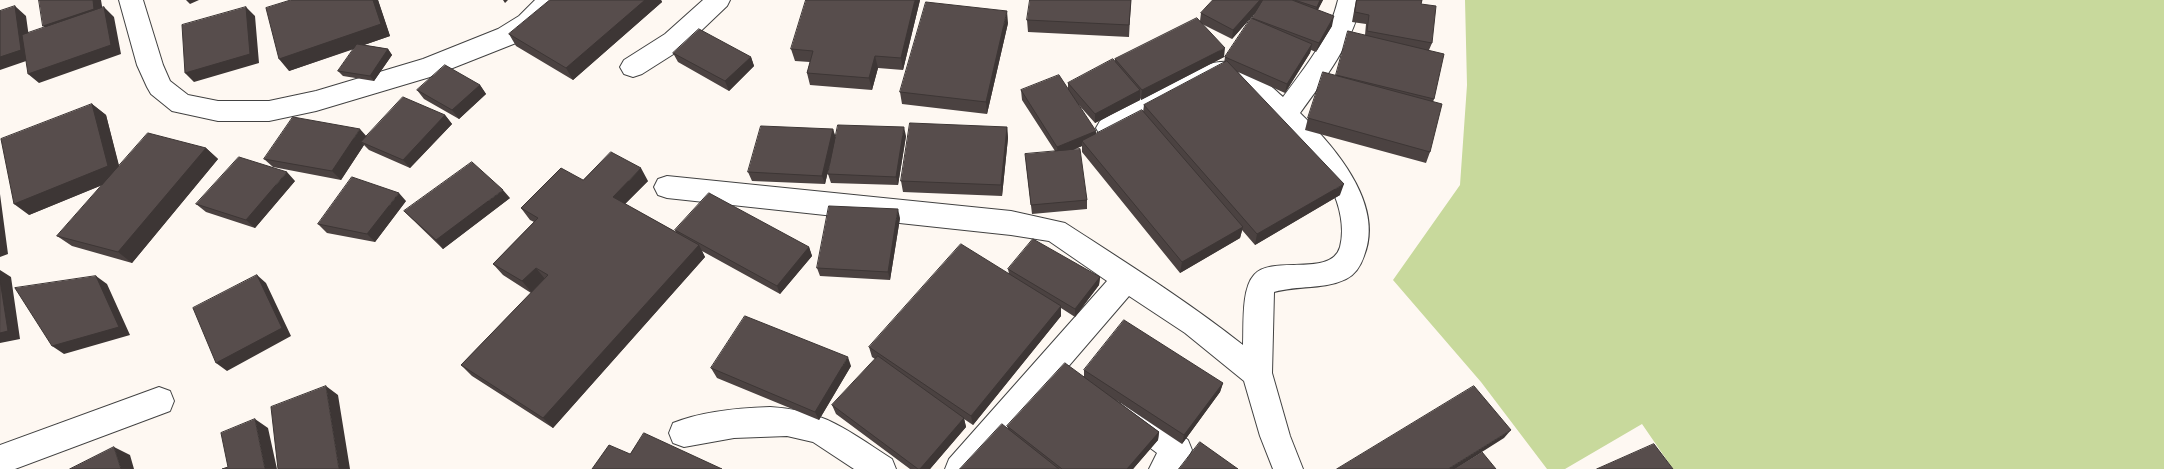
<!DOCTYPE html>
<html>
<head>
<meta charset="utf-8">
<style>
  body { margin:0 }
  canvas { display:block; background:#fef8f2 }
</style>
</head>
<body>
<canvas width="2164" height="469"></canvas>
<script>
const ctx = document.querySelector('canvas').getContext('2d');
ctx.lineJoin = 'round';
function fillPath(path, color) {
  ctx.fillStyle = color;
  ctx.fill(path, 'evenodd');
}
function stroke(path, color, width, dash) {
  ctx.strokeStyle = color;
  ctx.lineWidth = width;
  ctx.lineCap = dash ? 'butt' : 'round';
  ctx.setLineDash(dash || []);
  ctx.stroke(path);
}
fillPath(new Path2D(`
  M1465,0H2164V469H1673L1642,424L1565,469H1547L1481,382L1393,280L1460,185L1467,85Z`), '#c8d99c');
const street = new Path2D(`
  M119,0H143L163,65L170,81L188,95L218,101H269L316,91L423,59L498,29L519,16L535,0H562L559,6L537,28L516,43L430,77L316,111L269,121H218L172,111L151,94L147,87L137,65Z
  M703,0H730L727,6L683,48L642,74L633,77L624,74L620,67L624,60L665,34Z
  M1338,0H1362C1352,44 1326,77 1300,113C1334,146 1385,204 1364,256C1361,265 1355,275 1346,279C1323,290 1298,285 1274,292L1272,373L1290,436L1303,469H1273L1260,436L1244,381L1185,333L1129,296L980,469H945L949,459L1107,281L1049,241L1011,235L667,198L658,195L654,187L658,179L667,176L1011,211L1065,223C1125,262 1186,300 1243,345C1244,326 1241,289 1254,275C1272,254 1331,278 1340,247C1345,229 1340,205 1331,188C1321,169 1245,83 1226,81C1205,79 1139,123 1118,135L1109,138L1100,135L1096,128L1100,121C1127,105 1199,57 1229,62C1251,65 1266,82 1283,97C1306,66 1329,38 1338,0Z
  M159,387L170,391L174,401L170,411L15,469H0V445Z
  M1129,400L1140,404L1188,440L1192,450L1182,469H1149L1157,453L1118,424L1114,414L1118,404Z
  M770,407C825,410 848,431 892,459L896,469H854L813,442L787,436L734,438L684,447L673,443L669,433L673,423C703,411 738,408 770,407Z`);
stroke(street, '#424242', 2);
fillPath(street, '#fff');
fillPath(new Path2D(`
  M291,0H378L390,36L364,45L388,49L392,55L374,81L343,76L338,71L354,49L289,71Z
  M550,0H661L662,2L573,80L516,46L509,34Z
  M920,0L903,70L878,68L872,90L810,85L807,73L810,62L795,61L791,49Z
  M1131,0L1129,37L1028,32L1027,20Z
  M1213,0H1323L1318,10L1332,26L1316,52L1311,50L1310,53L1285,93L1238,72L1340,195L1255,245L1242,230L1240,238L1180,273L1082,152V146L1073,150L1087,200V209L1032,214L1026,163L1055,151L1022,100L1021,90L1068,89V83L1115,62V59L1200,21L1201,13ZM1255,13L1252,19L1225,57L1224,63L1144,105L1143,112L1096,134L1077,103L1095,123L1140,100V98L1141,100L1224,57L1202,24L1232,39Z
  M1356,0H1422L1421,4L1432,43L1429,50L1434,99L1433,102L1430,152L1426,163L1305,130L1308,118L1336,76L1365,35L1366,24L1352,22Z
  M1008,23L987,114L902,104L900,92Z
  M673,53L751,57L754,66L729,91L678,62Z
  M480,85L486,94L459,119L424,99L417,90Z
  M92,104L106,115L119,167L206,148L218,159L132,263L72,246L57,236L102,185L29,215Z
  M445,115L452,124L410,168L369,150L364,145L341,180L273,167L264,159L366,136Z
  M1007,127L1008,138L1002,196L903,192L901,181Z
  M833,129L835,137L906,136L898,185L831,183L828,174L830,162L825,184L752,181L748,172Z
  M583,180L648,181L625,204L676,232L675,230L809,247L812,256L780,294L702,251L705,257L553,428L472,376L461,365L531,293L503,275L493,264L534,222L530,220L521,208Z
  M295,181L255,228L206,212L196,204Z
  M510,198L443,249L412,219L404,211Z
  M406,201L375,242L327,233L318,224Z
  M900,218L890,280L820,276L817,268Z
  M1008,269L1100,277L1099,285L1075,317L1061,308V316L973,425L964,419L966,427L930,469H910L836,414L832,405L875,359L872,357L869,347L1009,274Z
  M851,366L819,420L717,378L711,368Z
  M1084,370L1223,383L1220,392L1182,444L1116,400L1159,432L1158,440L1133,469H960L1008,429L1007,426L1084,376Z`), '#4b4241');
fillPath(new Path2D(`
  M93,0H101L104,18L53,35L43,26Z
  M186,0H199L190,4Z
  M373,0H378L390,36L289,71L279,59Z
  M503,0H508L505,3Z
  M645,0H661L662,2L573,80L566,68Z
  M915,0H920L903,70L901,58Z
  M1260,0H1264L1263,4L1232,39L1233,30Z
  M1320,0H1323L1314,16L1317,7Z
  M15,6L26,16L32,59L0,70V57Z
  M104,7L114,17L121,54L39,83L28,74Z
  M246,7L255,16L259,63L194,82L185,73Z
  M1007,11L1008,23L987,114L986,102Z
  M1334,16L1332,26L1316,52L1319,43Z
  M1312,44L1310,53L1285,93L1287,84Z
  M1225,48L1224,57L1141,100L1142,90Z
  M388,49L392,55L374,81L370,76Z
  M875,56L878,68L872,90L869,78Z
  M751,57L754,66L729,91L725,81Z
  M480,85L486,94L459,119L452,110Z
  M1140,90V100L1095,123V114Z
  M92,104L106,115L122,177L29,215L14,204Z
  M445,115L452,124L410,168L403,160Z
  M904,127L906,136L898,185L896,177Z
  M1007,127L1008,138L1002,196L1001,185Z
  M360,129L368,138L361,142L364,145L341,180L332,171Z
  M833,129L836,138L825,184L822,176Z
  M1096,131V140L1082,141V146L1058,156L1057,147Z
  M206,148L218,159L132,263L118,252Z
  M641,168L648,181L620,209L613,197Z
  M287,172L295,181L255,228L246,220Z
  M1344,184L1340,195L1255,245L1257,234Z
  M503,190L510,198L443,249L436,240Z
  M399,193L406,201L375,242L367,234Z
  M0,194L8,254L0,257Z
  M898,209L900,218L890,280L888,272Z
  M1243,227L1240,238L1180,273L1182,262Z
  M699,245L705,257L553,428L543,418Z
  M809,247L812,256L780,294L777,286Z
  M536,268L545,279L532,293L522,281Z
  M0,270L11,277L20,339L0,343Z
  M257,275L266,283L291,336L227,371L216,363Z
  M96,276L107,284L130,335L64,354L52,346Z
  M1100,277L1099,285L1075,317V309Z
  M1061,306V316L973,425L971,416Z
  M848,357L851,366L819,420L815,412Z
  M1223,383L1220,392L1182,444L1184,435Z
  M326,386L338,395L350,469H339Z
  M964,418L966,427L930,469H920Z
  M255,419L268,428L277,469H265Z
  M1511,430L1504,438L1455,469H1448Z
  M1159,432L1158,440L1133,469H1127Z
  M114,447L130,455L134,469H121Z`), '#3d3635');
const building = new Path2D(`
  M39,0H93L94,9L43,26Z
  M291,0H373L381,24L279,59L266,8Z
  M550,0H645L566,68L509,34Z
  M806,0H915L901,58L875,56L869,78L807,73L813,51L791,49Z
  M1030,0H1131L1129,25L1027,20Z
  M1213,0H1260L1233,30L1201,13Z
  M1263,0H1292L1334,16L1319,43L1252,18Z
  M1295,0H1320L1317,7Z
  M1357,0H1422L1421,4L1436,6L1432,43L1367,31L1369,15L1355,12Z
  M926,2L1007,11L986,102L900,92Z
  M15,6L21,50L0,57V11Z
  M104,7L111,45L28,74L22,35Z
  M246,7L250,54L185,73L182,25Z
  M1197,18L1225,48L1142,90L1115,59Z
  M1251,18L1312,44L1287,84L1225,57Z
  M699,29L751,57L725,81L673,53Z
  M1348,31L1444,54L1434,99L1336,75Z
  M357,44L388,49L370,76L338,71Z
  M1113,59L1140,90L1095,114L1068,83Z
  M1227,61L1344,184L1257,234L1144,105Z
  M445,65L480,85L452,110L417,90Z
  M1323,72L1442,104L1430,152L1308,118Z
  M1059,75L1096,131L1057,147L1021,90Z
  M403,97L445,115L403,160L361,142Z
  M92,104L108,166L14,204L1,139Z
  M1142,110L1243,227L1182,262L1082,141Z
  M293,117L360,129L332,171L264,159Z
  M910,123L1007,127L1001,185L901,181Z
  M838,125L904,127L896,177L828,174Z
  M761,126L833,129L822,176L748,172Z
  M148,133L206,148L118,252L57,236Z
  M1080,149L1087,200L1031,205L1025,154Z
  M611,152L641,168L613,197L699,245L543,418L461,365L548,275L536,268L522,281L493,264L538,218L521,208L561,168L583,180Z
  M239,157L287,172L246,220L196,204Z
  M472,162L503,190L436,240L404,211Z
  M352,177L399,193L367,234L318,224Z
  M709,193L809,247L777,286L675,230Z
  M829,206L898,209L888,272L817,268Z
  M1033,239L1100,277L1075,309L1008,269Z
  M961,244L1061,306L971,416L869,347Z
  M257,275L282,328L216,363L193,308Z
  M96,276L119,327L52,346L15,288Z
  M0,280L8,331L0,333Z
  M745,316L848,357L815,412L711,368Z
  M1124,320L1223,383L1184,435L1084,370Z
  M878,356L964,418L920,469H918L832,405Z
  M1065,363L1159,432L1127,469H1062L1007,426Z
  M326,386L339,469H278L271,407Z
  M1474,386L1511,430L1448,469H1337Z
  M255,419L265,469H222L228,467L221,433Z
  M1002,424L1059,469H960Z
  M644,433L722,469H592L609,445L630,454Z
  M1200,442L1238,469H1179Z
  M1654,444L1673,469H1597Z
  M114,447L121,469H70Z
  M1482,452L1496,469H1454Z`);
fillPath(building, '#574d4c');
stroke(building, '#3d3635', 1);
</script>
</body>
</html>
